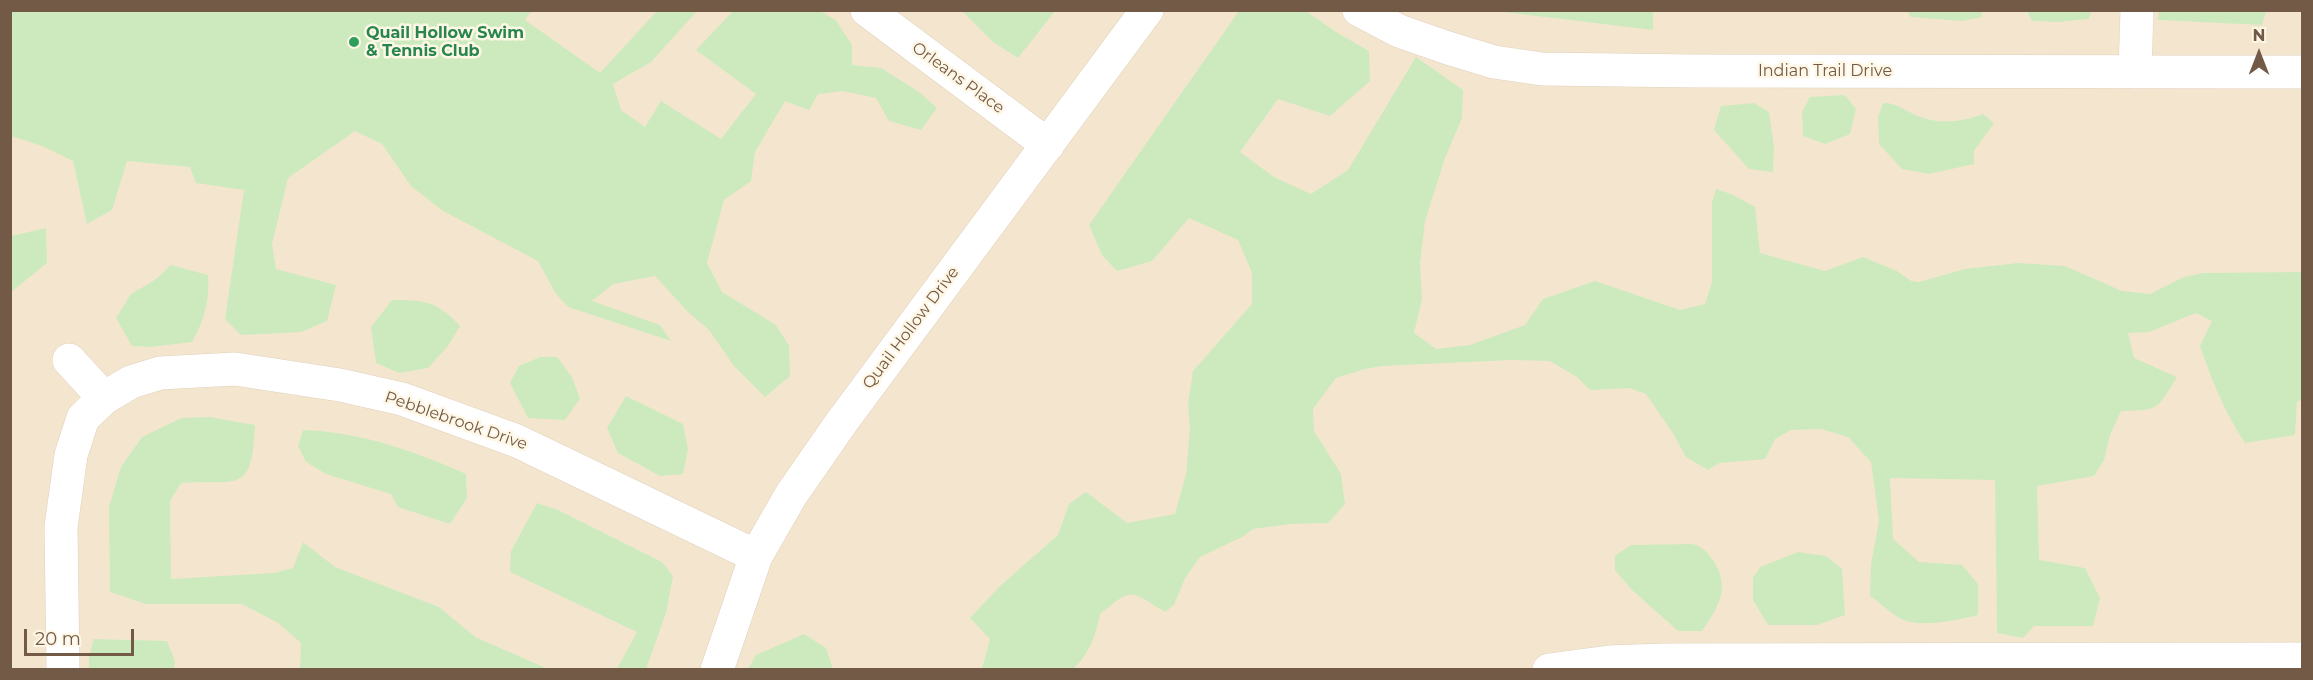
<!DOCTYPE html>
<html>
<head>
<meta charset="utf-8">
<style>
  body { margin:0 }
  #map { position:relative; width:2313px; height:680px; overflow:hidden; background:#fcf3e0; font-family:Montserrat,sans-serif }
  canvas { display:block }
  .frame { position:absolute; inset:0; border:12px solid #735a47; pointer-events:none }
  .north { position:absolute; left:2229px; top:24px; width:60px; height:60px; -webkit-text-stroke:4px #fff7e6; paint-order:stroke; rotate:0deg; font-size:16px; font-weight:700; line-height:24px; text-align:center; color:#735a47 }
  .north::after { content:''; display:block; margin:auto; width:21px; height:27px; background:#735a47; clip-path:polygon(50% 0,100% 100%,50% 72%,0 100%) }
  .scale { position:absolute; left:24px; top:629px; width:110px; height:27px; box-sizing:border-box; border:3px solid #735a47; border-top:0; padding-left:8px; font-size:18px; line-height:21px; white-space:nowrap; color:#735a47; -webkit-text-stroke:4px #fff7e6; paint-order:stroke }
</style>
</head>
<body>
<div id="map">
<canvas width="2313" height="680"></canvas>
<div class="frame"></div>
<div class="north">N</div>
<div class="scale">20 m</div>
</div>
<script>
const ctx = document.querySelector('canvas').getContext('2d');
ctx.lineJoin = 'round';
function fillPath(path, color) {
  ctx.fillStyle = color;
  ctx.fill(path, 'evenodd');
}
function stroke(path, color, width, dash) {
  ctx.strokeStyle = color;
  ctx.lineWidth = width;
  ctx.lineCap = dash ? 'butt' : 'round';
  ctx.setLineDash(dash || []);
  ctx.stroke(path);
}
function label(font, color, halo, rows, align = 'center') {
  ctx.font = font + ' Montserrat,sans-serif';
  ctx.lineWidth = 5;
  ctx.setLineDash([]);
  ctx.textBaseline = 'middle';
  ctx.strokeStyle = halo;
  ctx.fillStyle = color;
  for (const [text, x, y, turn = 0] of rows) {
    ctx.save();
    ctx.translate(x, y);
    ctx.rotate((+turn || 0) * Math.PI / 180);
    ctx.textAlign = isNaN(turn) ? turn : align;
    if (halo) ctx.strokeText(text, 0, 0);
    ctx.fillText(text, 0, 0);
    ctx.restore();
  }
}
fillPath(new Path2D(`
  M11,11H2302V669H11Z`), '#f4e6ce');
fillPath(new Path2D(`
  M10,11H531L525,20L600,73L657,11H697L651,62L613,84L621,110L645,127L661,101L721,139L756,94L696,50L733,11H820L836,20L852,45V65L881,68L919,92L937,108L921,130L889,121L876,98L843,91L818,94L809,110L785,101L755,152L751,181L724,200L707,263L722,292L776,325L789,346L790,376L765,397L734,366L709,330L687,311L655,276L613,284L592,301L660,325L671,341L568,307L556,294L538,261L443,211L411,186L382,144L355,131L288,178L272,244L276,269L336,285L327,321L301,332L241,335L225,319L244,190L196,183L190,167L127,161L112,210L87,224L73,161L42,146L11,136Z
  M962,11H1055L1018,58L993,42Z
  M1239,11H1306L1336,32L1369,51L1370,81L1330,116L1278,99L1240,152L1274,177L1311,194L1348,170L1416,57L1463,90L1462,118L1445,158L1425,221L1420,264L1422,299L1414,333L1436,349L1470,345L1525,325L1543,299L1595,281L1680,310L1705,304L1712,282V202L1716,189L1731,194L1755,207L1760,253L1825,271L1863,257L1897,271L1911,281L1919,282L1965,269L2018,263L2065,266L2122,291L2150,294L2184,277L2203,273L2302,272V399L2297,402L2295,435L2245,443C2225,413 2212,381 2200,346L2212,321L2196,313L2149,332L2128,333L2134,358L2177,377C2156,410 2161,410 2121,411L2110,435L2104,460L2094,476L2037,486L2039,560L2085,568L2100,598L2093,626H2034L2023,638L1997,633L1995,480L1890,478L1893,539L1919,562L1962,565L1978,584V615C1958,620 1925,627 1906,621C1896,618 1879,602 1870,596L1871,564L1879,521L1871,462L1848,437L1821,429L1791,430L1775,439L1765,459L1719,463L1708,470L1686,457L1674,435L1646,394L1629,388L1590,390L1577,377L1550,361L1512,360L1382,366L1365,369L1336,378L1313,409L1314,431L1341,474L1345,504L1328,523L1290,524L1253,529L1242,537L1200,557L1185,578L1174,605L1165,612C1128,590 1134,587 1100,614C1096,636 1089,654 1073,669H982L990,639L970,618L1000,586L1058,535L1069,504L1086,492L1127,523L1175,514L1186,474L1190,429L1188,404L1193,371L1252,304V273L1238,240L1189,218L1152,261L1117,271L1102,255L1089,225Z
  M1495,11H1653V30Z
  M1907,11H1981L1982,17L1962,21L1911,17Z
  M2027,11H2091L2089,19L2058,22L2032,21Z
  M2159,11V10L2266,11L2262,25L2158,20Z
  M1845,95L1856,109L1850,134L1825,144L1803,136L1802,112L1810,97Z
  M1754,103L1769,112L1774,147L1773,172L1749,169L1714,130L1721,106Z
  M1883,103C1898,103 1905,111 1918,116C1940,125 1962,122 1983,114L1994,123L1974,151V164L1929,174L1902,169L1879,144L1878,117Z
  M46,228L47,263L11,292V236Z
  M171,265L208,275C210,300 204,321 192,342L151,347L132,346L116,318L131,294L155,280Z
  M392,300C425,300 437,301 460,326L448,346L428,368L399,373L376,363L371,327Z
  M540,357H557L572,377L580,399L565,420L528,418L510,383L519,366Z
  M626,396L683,424L688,449L683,474L660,476L618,453L607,428Z
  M210,417L255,425C252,496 238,479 181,483L170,501L171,579L274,573L293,568L303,542L335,567L439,607L475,637L548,669H300L301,643L278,623L242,604H146L110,592L109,507L121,467L142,437L181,418Z
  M303,430C361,432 414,451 466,474L467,498L450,524L398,507L391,494L326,474L306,462L298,446Z
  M537,503L558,510L662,562L673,576L666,613L646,669H617L637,632L510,572L511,551Z
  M1692,544C1709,547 1723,572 1722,588C1721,604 1710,619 1702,631H1678L1631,589L1615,570V556L1631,545Z
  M1798,552L1826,556L1842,569L1845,615L1817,625H1768L1753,600V578L1760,567Z
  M804,634L826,648L833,669H748L756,655Z
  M94,639L167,641L175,661L174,669H89V656Z`), '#cdeabf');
const minor = new Path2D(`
  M867,10L1048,145
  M1359,10L1399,31L1448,48L1494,62L1542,69L1695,71L2302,72
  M2135,72L2137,10
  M69,360L104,398
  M63,670L61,527L71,455L83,418L104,398L131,382L160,373L235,369L340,385L402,399L517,441L756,556
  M717,670L756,556L791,495L841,423L1147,10
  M1549,670L1609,662L1663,660L2302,659`);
stroke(minor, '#e0d0bc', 34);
stroke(minor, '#fff', 33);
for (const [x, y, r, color] of [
  [354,42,6,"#2e9e5b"]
]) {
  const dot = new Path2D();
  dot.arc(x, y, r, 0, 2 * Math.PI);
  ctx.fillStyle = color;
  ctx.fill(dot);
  stroke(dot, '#fff7e6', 2);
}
label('bold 16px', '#27864d', '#fff7e6', [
  ["Quail Hollow Swim",366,33],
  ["& Tennis Club",366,51]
], 'left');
label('16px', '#735a47', '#fff7e6', [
  ["Indian Trail Drive",1825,71],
  ["Orleans Place",958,78,36],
  ["Quail Hollow Drive",911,328,-53],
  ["Pebblebrook Drive",456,421,19]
]);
</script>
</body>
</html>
